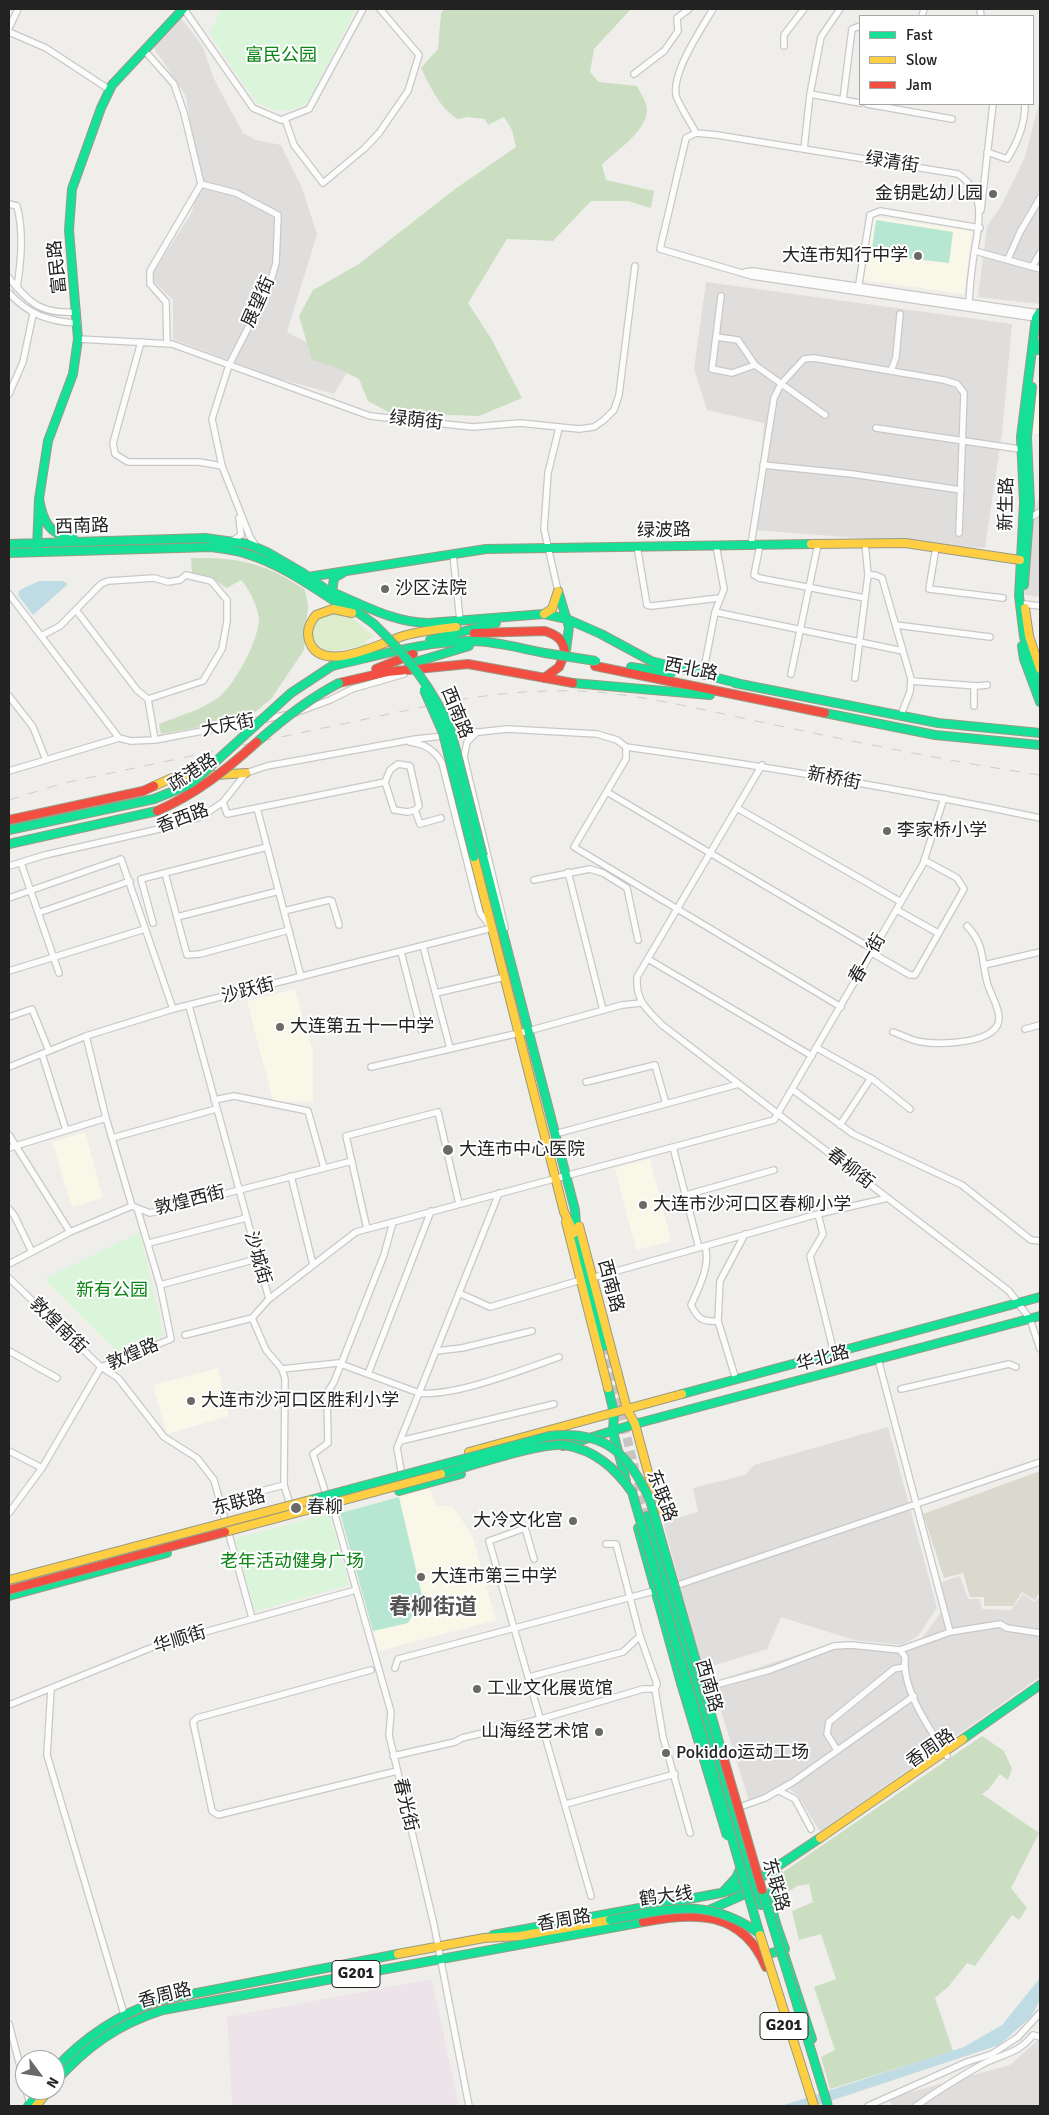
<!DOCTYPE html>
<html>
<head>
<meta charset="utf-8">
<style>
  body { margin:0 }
  #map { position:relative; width:1049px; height:2115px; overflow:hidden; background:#f0eeeb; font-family:Signika,sans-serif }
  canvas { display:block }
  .frame { position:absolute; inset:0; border:10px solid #222; pointer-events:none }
  .legend { position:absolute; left:859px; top:15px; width:175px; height:90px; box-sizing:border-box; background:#fff; border:1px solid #a7a7a7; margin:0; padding:6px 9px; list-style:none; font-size:15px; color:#222 }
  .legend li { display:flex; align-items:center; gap:10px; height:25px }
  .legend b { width:25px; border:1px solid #a7a7a7 }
  .north { position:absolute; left:15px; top:2050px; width:50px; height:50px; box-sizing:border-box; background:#fff; border:1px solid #a7a7a7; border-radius:50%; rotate:121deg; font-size:14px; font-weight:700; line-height:20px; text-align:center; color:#222 }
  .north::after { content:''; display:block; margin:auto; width:18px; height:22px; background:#6a6968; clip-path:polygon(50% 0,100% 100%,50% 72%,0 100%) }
</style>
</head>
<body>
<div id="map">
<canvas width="1049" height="2115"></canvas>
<div class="frame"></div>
<ul class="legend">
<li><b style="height:6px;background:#16e098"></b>Fast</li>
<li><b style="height:6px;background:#ffcf43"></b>Slow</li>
<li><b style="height:6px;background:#f24e42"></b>Jam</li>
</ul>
<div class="north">N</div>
</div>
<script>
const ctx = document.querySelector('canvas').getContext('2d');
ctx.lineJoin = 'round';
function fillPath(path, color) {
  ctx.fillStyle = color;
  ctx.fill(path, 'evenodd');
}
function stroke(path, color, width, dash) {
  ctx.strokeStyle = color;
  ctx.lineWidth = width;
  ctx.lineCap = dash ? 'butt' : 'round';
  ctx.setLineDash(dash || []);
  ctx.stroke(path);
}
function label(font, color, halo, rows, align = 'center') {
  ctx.font = font + ' Signika,"Noto Sans SC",sans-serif';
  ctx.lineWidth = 4;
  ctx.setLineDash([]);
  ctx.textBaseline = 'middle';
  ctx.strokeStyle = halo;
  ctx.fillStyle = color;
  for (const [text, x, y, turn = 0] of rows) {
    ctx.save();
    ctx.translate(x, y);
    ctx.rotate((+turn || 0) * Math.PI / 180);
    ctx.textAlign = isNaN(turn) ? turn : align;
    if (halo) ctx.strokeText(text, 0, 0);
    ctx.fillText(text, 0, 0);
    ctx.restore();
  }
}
fillPath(new Path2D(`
  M177,13L202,45L214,79L243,133L256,140L281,145L302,188L317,234L287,332L351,366L334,394L277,378L173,339V300L150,278L192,212L199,177L186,96L152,45Z
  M1040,99V304L978,297L987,226L1000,208L1025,157Z
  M706,282L1012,324L1002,433L985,548L755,530L764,423L707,410L694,369Z
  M1040,495V597L1025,595L1029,521Z
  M888,1427L937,1608L918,1636L902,1645L854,1640L781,1617L767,1649L712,1666L716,1678L709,1680L705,1678L663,1522L698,1512L693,1488L745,1475L754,1465Z
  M960,1576L968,1599H980L982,1609L1011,1610L1023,1594L1035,1602L1040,1596V1677L820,1832L798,1795L789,1789L751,1807L712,1682L838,1642L903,1648L920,1641L941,1612L936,1584Z
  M1040,2038V2106H892L889,2098L1010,2065Z`), '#dfdedc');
fillPath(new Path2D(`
  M432,1979L459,2106H232L227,2017Z`), '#ede4e9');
fillPath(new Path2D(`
  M874,217L972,231L964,294L863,280Z
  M1040,390V434H1031L1033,404Z
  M295,989L313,1052V1102L273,1101L247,1001Z
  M85,1132L103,1198L72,1207L52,1142Z
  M650,1159L671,1241L636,1250L615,1168Z
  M218,1368L229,1416L167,1434L153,1385Z
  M430,1488L436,1505L453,1507L472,1535L496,1620L379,1651L340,1513Z`), '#f8f7e8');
fillPath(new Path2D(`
  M1040,1471V1592L1035,1600L1022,1592L1013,1606H984V1597H970L963,1573L944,1578L923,1514Z`), '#d9d9cd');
fillPath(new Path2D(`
  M338,612L352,618L374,636L366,641L365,646L327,652L312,640C311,619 320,616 338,612Z`), '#ddeccb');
fillPath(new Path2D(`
  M444,9H631L594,49L590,72L599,82L637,86C640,92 644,98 646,104C653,128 616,150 602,165L606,180L654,191L651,208L628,201H591L553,241L507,239L468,303L492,340L522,398L479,416L390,413L368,401L359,379L333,366L312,360L299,316L313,290L359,264L455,189L516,147L512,130L504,117L488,125L485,119L467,117L458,119C441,110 429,85 421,68L438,49L441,13Z
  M191,558C237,557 267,563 305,590L308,605L304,650L271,699L248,718L161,734L159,724C178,716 202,710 219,697C235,685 259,639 259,619C258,607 249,588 241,580L227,588L208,576L192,574Z
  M982,1736L1004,1751L1012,1769L1008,1780L1000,1774L988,1790L982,1794L1039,1833L1011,1888L1027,1908L1019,1920L1012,1915L975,1966L967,1963L949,1986L935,1998L953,2051L830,2089L821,2057L835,2050L814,1987L836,1979L821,1934L799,1940L792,1911L813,1902L809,1884L797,1886L782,1896L776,1877Z`), '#cbdec1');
fillPath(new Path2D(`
  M222,9H356L309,101C293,113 277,114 259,103C251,98 218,45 209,33Z
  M140,1232L164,1336L119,1354L44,1279Z
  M330,1513L349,1585L255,1611L235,1539Z`), '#daf5da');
fillPath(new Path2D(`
  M876,220L953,232L949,263L871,254Z
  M399,1497L424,1604L418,1606L408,1623L373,1631L340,1513Z`), '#b7e6d2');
fillPath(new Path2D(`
  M39,581H63L68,584L33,615L18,595L20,590Z
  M1040,1978V2000L1031,2017L999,2045L815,2106H781L964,2047L1002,2025Z`), '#bfdbe3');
stroke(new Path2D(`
  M604,1346L635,1470
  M638,1482L647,1516`), '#c7c5c3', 9, [9, 4.5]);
const street = new Path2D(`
  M184,9L253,108L281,120L309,109L363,9
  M980,9L981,16
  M922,16L924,9
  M9,28L18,9
  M9,32L46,48L110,90
  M784,46V35L804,9
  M144,50L174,84L184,113L201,184L236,193L278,215L276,263L269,287L229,365L212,419L222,466L250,537L256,546
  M634,74L664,51L678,31L677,18L689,9
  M810,94L860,103
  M843,100L852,29L860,26
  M867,104L952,119
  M285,119L294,145L323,183L365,148L379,133L408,91L419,55L380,9
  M696,133C692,125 676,100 676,95C672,72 701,29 713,9
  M804,149L810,94L821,37L840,9
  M987,152L1007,159C1018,142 1025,124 1025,104
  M9,204L17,206C24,233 21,261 17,288
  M981,210L993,104
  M975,251L1040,269
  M1008,259L1020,232L1040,198
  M1032,267L1040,253
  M745,272L753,271L1039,313
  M9,278C31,305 42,314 77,312
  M858,290L870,215L880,211L980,228
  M9,293C28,314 49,322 78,323
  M721,296L712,369L732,373L755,365
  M969,308C969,292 971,276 973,261C977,230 990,195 958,174L717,135L696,133L686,138L660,249L752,276L1036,318
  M716,337L738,340L755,365L825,415
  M78,339L172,344L370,416L473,427L520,423L579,429L594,427L604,420L614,410L619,395L635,266
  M141,342L113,443L115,454L128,462H199L222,466
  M167,344L166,302L150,284V271L201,184
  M891,371L896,357L900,314
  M9,394L23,362L33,314
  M876,428L1026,450
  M763,465L852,474L961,490
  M1029,518L1040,512
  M232,541L241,535L239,518
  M751,545L774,398L781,384L804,359L814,358L944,380L957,384L964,393L959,533
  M760,545L754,575L759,578L865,598
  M637,546L647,605L652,606L719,598
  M936,547L929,589L1003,598
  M453,555L460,620
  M868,575H875L882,578L911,679L910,692L901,715
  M558,591L544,529L548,473L559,428
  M9,594L119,738
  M1024,604L1040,606
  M76,610L137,690L148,699L155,740
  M715,612L903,651
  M896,625L990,637
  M41,636L60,626L101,584L108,581L154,578L168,582L180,580L186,575L211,581L227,600V621L222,649L203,681L148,699
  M703,674L715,612L724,589L716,545
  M791,674L818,544
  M855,678L868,575L865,543
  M911,681L977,686L987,685
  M974,686V706
  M9,696L33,727L46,760
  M295,713L330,700L352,689L404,674
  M477,732L467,742L464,757L505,928
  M410,742C425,744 435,750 442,763L480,913L491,927
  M626,747C765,766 903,789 1040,818
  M762,765L637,977C636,1002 646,1008 662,1025L1009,1291L1030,1319L1040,1349
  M9,771L119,738L131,741L155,740L286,715
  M607,792L874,950
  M223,802L227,814L385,782
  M257,808L301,977
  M737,808L901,902
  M415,810L408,812L394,810L385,782L390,770L398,764L410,766L419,806L415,810L420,824L441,818
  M21,863L59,973
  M9,866L45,855L168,827L201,817L223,802L246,773L267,766L416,739L507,729L597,734L617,740L626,747V759L574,847L841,1007
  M568,872L603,1010
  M165,873L187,955L200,954L289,930
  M534,880L590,869L603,873L627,888L638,940
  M9,898L121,859L173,1009
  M897,910L938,933
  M284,911L329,900L332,901L339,925
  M38,913L130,881
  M177,917L279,891
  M153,923L141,879L267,847
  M423,946L450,1048
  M401,952L421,1030
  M872,953L910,975H915L964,889L957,878L924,860
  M648,959L812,1056
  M984,965L1040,952
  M9,971L145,929
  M436,993L505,977
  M189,1006L269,1299
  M9,1017L32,1009L49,1051
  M1025,1029L1040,1025
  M893,1032C902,1035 912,1041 922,1042C940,1045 999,1044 999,1018C999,1006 990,994 987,982C981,958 985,945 967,926
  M86,1036L106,1118L132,1206
  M817,1048L874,1080L910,1109
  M42,1054L66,1130
  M9,1067L86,1036L173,1009L492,928
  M371,1067L528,1031L622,1005L641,1003
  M586,1082L655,1065L666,1104
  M793,1090L853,1134L962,1185L1031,1240L1040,1241
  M214,1100L234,1096L308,1111L324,1168
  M840,1125L871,1078
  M555,1134L739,1084
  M9,1135L70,1232
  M112,1138L216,1109
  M673,1147L699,1248
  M9,1148L106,1118
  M291,1176L313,1265
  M686,1195L774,1170
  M9,1209L14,1215L32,1252
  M818,1214L823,1234L810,1256L834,1353
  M367,1229L346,1136L438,1112L459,1204
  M149,1243L246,1218
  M705,1246C711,1264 699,1288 691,1305C698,1319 702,1322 718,1321
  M9,1264L70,1232L132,1206L150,1213L352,1161
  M9,1278L101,1367L118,1378L164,1437L197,1458L214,1480L252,1618
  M592,1278L818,1214L888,1198
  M160,1285L257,1259
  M459,1293L490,1307L581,1280
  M185,1335L252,1318
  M9,1351L57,1378
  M436,1351L462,1348L532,1331
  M878,1359L950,1632
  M282,1369L338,1363L419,1393C454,1397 525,1369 559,1357
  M368,1374L431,1211
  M736,1380L718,1321L720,1281L745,1234
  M901,1389L1009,1364L1016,1367
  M400,1441L554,1404
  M9,1451L42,1468
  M402,1476L397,1448L499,1193
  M325,1491L313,1454L328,1443L327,1393L334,1382L384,1255L393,1222
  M289,1501L284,1485L285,1379L282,1369L266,1350L252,1318L269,1299L356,1232L774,1120L923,864L944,798
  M220,1502L284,1485
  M333,1508L391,1712L389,1735L434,1925L469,2106
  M9,1513L42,1468L101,1367L171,1339L160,1285L137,1208
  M606,1544H616L640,1636L657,1684L655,1689L663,1737L690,1833
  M534,1559L525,1528L489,1541L591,1896
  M678,1585L1040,1462
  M900,1650L950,1632L1000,1624L1007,1628L1040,1633
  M395,1668L398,1659L654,1591
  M371,1670L197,1718L193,1722L212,1811L218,1815L397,1771
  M529,1677L623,1652L640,1636
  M708,1687L770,1670L834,1646L851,1645L900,1650L905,1657C902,1691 930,1729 947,1756
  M51,1689L47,1755L124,2014
  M9,1705L158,1645L356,1590
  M837,1750L827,1734L829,1722L894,1669L904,1667
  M393,1756L455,1742L462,1738L541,1719L643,1689H655
  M779,1791L795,1799L811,1829
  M566,1804L675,1774
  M737,1808L765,1798L793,1782L914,1696
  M9,2024L25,2085
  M26,2090L30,2104
  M868,2106L967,2062L992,2054L1018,2037L1040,2013
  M916,2106C937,2091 958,2078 981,2065C1003,2053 1017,2055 1033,2035L1040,2037`);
const fast = new Path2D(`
  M1039,313L1036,318L1021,437L1024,503L1019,596L1024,637L1040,688
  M1037,350L1040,344
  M39,499C43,521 49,535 73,538
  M9,544L205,538L248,544L267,552L303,573L374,624
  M37,548L39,499L48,441L73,374L78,339L69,230L72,189L101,108L112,85L183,9
  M9,553L212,547C223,549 236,550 247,554C280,564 310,585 339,604
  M344,572L334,578L332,592C363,605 395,623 429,623L544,614L567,619L601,634L651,661L741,684
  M308,577L486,549L811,544
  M1024,585L1030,503L1027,437L1032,387
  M558,591L569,627L566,650
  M430,640L496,623
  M1022,646L1024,659L1040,702
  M409,664L469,646
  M332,666C377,656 425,641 472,641C497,641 526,650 551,654
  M631,667L671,673
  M573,683L710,695
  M735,683L938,723L1040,733
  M825,713L935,735L1040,745
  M9,830L154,799
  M9,844L157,811
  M483,856L575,1210L577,1238L604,1346
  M608,1388L614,1413L613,1432L626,1481
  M682,1394L1040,1297
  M563,1446L635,1424L1040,1316
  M399,1491L461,1474
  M647,1516L664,1584
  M638,1528L681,1683
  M663,1578L674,1605L761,1905
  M9,1596L167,1553
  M963,1739L1040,1685
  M778,1874C764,1899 776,1924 785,1949
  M724,1891L736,1878L742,1865
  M709,1910L754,1890
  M493,1935L721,1893L754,1882L820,1838
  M781,1945L812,2039
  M762,1956L785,1949
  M55,2069C85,2036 119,2014 161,2000L398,1954
  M55,2082C86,2047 118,2024 163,2010L643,1922
  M28,2106L39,2090`);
const slow = new Path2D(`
  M811,544L905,543L1020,560
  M1025,608L1029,636L1040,669
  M352,613L333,609L316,615C310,623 306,630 309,640C320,676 381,643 403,636C420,631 438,629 456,627
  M544,614L552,609L558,591
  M154,786L172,778L246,773
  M474,857L564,1212L574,1233
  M566,1222L608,1388
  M579,1226L627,1409L635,1424L659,1513
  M469,1452L682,1394
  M820,1838L963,1739
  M398,1954L484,1938L520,1936L610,1920
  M36,2106L49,2090`);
const jam = new Path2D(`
  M474,633L545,631C557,635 564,640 565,653L559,667L544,678
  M595,666L825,713
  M376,669L413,654
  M339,683L387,672L468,664L573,683
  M9,820L143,791L154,786
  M643,1922C695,1912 742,1910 766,1967`);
stroke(street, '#c9c8c7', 8);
stroke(fast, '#999a82', 10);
stroke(slow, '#999a82', 10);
stroke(jam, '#999a82', 10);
stroke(street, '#fdfcfc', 5.5);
stroke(fast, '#16e098', 8);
stroke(slow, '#ffcf43', 8);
stroke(jam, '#f24e42', 8);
stroke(new Path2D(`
  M9,800L64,783L451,701C505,692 561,687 616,694C671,701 726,715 780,726C866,744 953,762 1040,775`), '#ccc', 1, [10, 10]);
const fastBridge = new Path2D(`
  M374,624C407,656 433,688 451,731L483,856
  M551,654L596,661
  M424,690L443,733L474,857
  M257,742C283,719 308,699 339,683
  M154,799L191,784L291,693L332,666
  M441,1474C468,1467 541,1442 565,1445C595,1450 615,1468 632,1492L760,1935
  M310,1500L549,1436C604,1430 628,1452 650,1500L723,1756
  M681,1683L727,1836
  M762,1890L828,2106
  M610,1920C669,1909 707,1896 760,1934`);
const slowBridge = new Path2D(`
  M225,1532L441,1474
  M9,1580L310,1500
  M760,1935L814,2106`);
const jamBridge = new Path2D(`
  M157,811C196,794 226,770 257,742
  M9,1590L225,1532
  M723,1756L762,1890`);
stroke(fastBridge, '#999a82', 10, []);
stroke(slowBridge, '#999a82', 10, []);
stroke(jamBridge, '#999a82', 10, []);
stroke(fastBridge, '#16e098', 8);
stroke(slowBridge, '#ffcf43', 8);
stroke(jamBridge, '#f24e42', 8);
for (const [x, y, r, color] of [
  [993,194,5,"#6a6968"],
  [918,256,5,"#6a6968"],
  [385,589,5,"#6a6968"],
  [887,831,5,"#6a6968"],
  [280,1027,5,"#6a6968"],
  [448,1150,6,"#6a6968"],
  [643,1205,5,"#6a6968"],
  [191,1401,5,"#6a6968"],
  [296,1508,6,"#6a6968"],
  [573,1521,5,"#6a6968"],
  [421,1577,5,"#6a6968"],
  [477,1689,5,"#6a6968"],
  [599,1732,5,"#6a6968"],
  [666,1753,5,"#6a6968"]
]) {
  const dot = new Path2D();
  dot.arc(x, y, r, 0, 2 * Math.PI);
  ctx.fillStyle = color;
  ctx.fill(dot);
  stroke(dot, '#fff', 2);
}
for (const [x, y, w] of [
  [356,1974,48],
  [784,2026,48]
]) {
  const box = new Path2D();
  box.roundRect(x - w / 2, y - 13.5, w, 27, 4);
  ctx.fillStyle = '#fff';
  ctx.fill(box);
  stroke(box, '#222', 1);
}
label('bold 16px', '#222', null, [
  ["G201",356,1974],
  ["G201",784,2026]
]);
label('18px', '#0c8416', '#fff', [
  ["富民公园",281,56],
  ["新有公园",112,1291],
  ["老年活动健身广场",292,1562]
]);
label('18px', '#222', '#fff', [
  ["绿清街",892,163,9],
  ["富民路",58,267,-96],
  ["展望街",259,302,-66],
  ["绿荫街",416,421,6],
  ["新生路",1007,504,-89],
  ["西南路",82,527,-2],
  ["绿波路",664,531,-1],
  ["西北路",691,670,11],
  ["西南路",456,713,68],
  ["大庆街",228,726,-11],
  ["疏港路",193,773,-34],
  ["新桥街",834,779,11],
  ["香西路",183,819,-20],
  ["春一街",868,959,-60],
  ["沙跃街",248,991,-14],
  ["春柳街",850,1169,38],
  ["敦煌西街",190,1201,-14],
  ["沙城街",257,1258,74],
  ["西南路",610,1286,75],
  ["敦煌南街",58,1326,44],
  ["敦煌路",133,1355,-23],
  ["华北路",823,1359,-15],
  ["东联路",661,1496,69],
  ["东联路",239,1503,-15],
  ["华顺街",180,1640,-17],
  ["西南路",708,1686,74],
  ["香周路",931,1749,-35],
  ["春光街",405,1805,77],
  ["东联路",775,1885,74],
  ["鹤大线",666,1897,-7],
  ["香周路",564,1921,-10],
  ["香周路",165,1996,-14]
]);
label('18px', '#222', '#fff', [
  ["金钥匙幼儿园",983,194,"right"],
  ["大连市知行中学",908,256,"right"],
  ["沙区法院",395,589],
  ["李家桥小学",897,831],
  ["大连第五十一中学",290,1027],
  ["大连市中心医院",459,1150],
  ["大连市沙河口区春柳小学",653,1205],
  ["大连市沙河口区胜利小学",201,1401],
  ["春柳",307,1508],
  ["大冷文化宫",563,1521,"right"],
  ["大连市第三中学",431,1577],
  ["工业文化展览馆",487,1689],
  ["山海经艺术馆",589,1732,"right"],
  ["Pokiddo运动工场",676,1753]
], 'left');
label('bold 22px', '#555', '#fff', [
  ["春柳街道",433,1608]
]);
</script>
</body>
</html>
